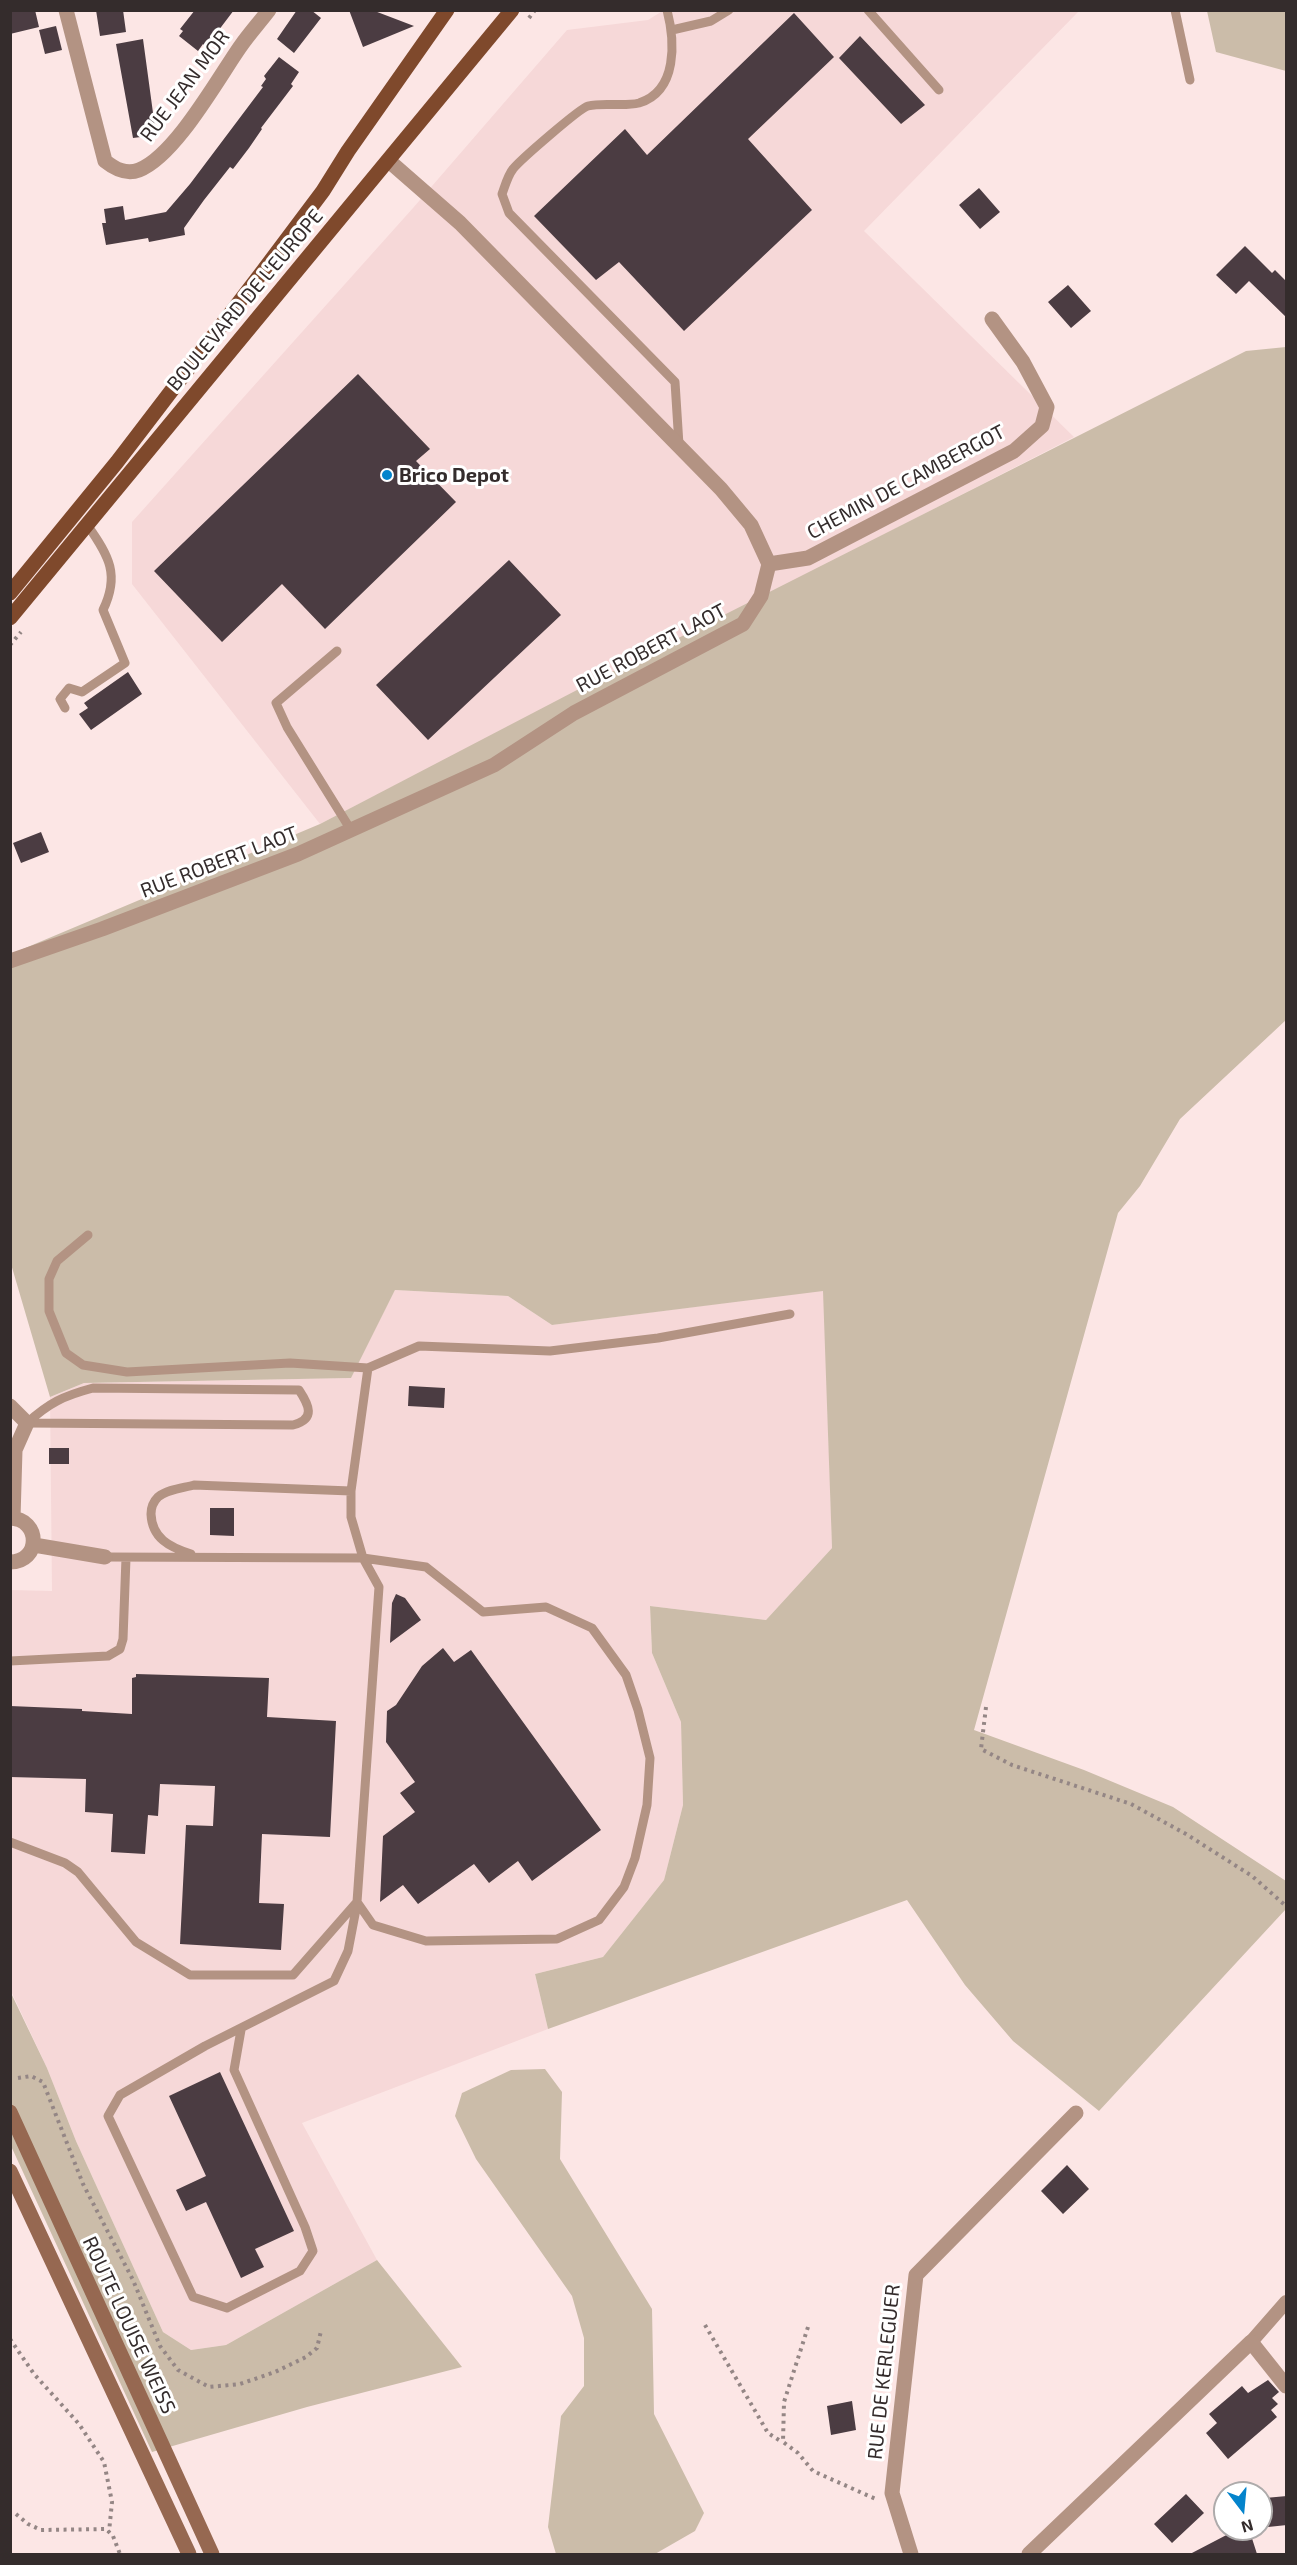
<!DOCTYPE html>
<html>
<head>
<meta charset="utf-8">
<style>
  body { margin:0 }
  #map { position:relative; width:1297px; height:2565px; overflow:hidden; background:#fce6e5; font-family:"Exo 2",sans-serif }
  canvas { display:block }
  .frame { position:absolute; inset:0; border:12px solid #342c2c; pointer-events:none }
  .north { position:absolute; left:1213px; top:2481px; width:60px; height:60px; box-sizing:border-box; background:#fff; border:2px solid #aeabab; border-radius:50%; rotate:164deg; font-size:16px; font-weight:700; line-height:24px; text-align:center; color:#342c2c }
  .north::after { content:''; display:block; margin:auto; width:21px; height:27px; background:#0584cc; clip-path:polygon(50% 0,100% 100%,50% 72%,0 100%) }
</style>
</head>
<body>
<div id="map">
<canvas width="1297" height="2565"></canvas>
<div class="frame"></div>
<div class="north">N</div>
</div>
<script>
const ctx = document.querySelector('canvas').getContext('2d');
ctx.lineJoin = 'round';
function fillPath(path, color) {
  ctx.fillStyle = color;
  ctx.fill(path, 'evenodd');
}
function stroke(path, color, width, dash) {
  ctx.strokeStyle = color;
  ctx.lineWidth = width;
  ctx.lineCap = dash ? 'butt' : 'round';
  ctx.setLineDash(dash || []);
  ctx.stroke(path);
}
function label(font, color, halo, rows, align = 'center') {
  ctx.font = font + ' "Exo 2",sans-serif';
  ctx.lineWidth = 6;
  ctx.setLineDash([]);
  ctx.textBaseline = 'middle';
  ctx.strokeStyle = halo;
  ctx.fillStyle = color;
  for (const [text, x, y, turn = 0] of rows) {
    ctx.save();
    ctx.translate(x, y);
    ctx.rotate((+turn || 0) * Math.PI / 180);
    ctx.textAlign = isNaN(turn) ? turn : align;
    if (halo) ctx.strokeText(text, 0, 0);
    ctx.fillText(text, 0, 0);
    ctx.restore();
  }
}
fillPath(new Path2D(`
  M664,10L1079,11L864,231L1074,437L320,824L132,584V522L413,208L567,30L648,20Z
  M395,1290L508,1296L552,1325L824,1290L832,1548L766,1620L650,1606L652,1653L681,1722L683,1805L664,1880L603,1957L535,1974L548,2029L302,2123L377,2260L226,2345L191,2350L163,2332L76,2141L47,2068L11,1991L10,1590L52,1591L50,1397L84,1383L350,1378Z`), '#f6d8d8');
fillPath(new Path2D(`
  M1207,11H1286V71L1216,52Z
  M1286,347V1020L1180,1119L1140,1186L1118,1213L974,1730L1084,1770L1173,1807L1286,1881V1909L1099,2111L1013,2041L965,1985L907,1900L548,2029L535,1974L603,1957L664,1880L683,1805L681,1722L652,1653L650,1606L766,1620L832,1548L823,1291L552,1325L508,1296L395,1290L351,1378L84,1383L50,1397L11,1264V954L320,824L623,666L1246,351Z
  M10,1991L47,2068L76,2141L163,2332L191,2350L226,2345L377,2260L462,2367L307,2407L152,2452L11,2146Z
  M545,2069L562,2092L560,2159L652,2309L654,2414L704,2513L695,2531L655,2554H556L548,2527L561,2416L584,2386V2338L572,2296L476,2159L455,2116L462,2093L511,2070Z`), '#cbbca9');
fillPath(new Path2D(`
  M10,10H35L39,27L10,34Z
  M96,10H123L126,32L100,36Z
  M195,10H234L206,47L203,44L198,51L179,36L183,31L180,29Z
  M297,10H311L321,18L294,53L277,39Z
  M349,10H372L414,26L363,47Z
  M794,13L834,57L748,139L812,210L684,331L619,262L596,280L534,216L625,129L647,155Z
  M56,26L62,50L45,54L39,30Z
  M860,36L925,105L901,124L839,58Z
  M143,39L156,135L133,138L116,44Z
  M279,57L299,72L291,84L293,86L261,128L262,129L249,148L233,169L230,167L204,200L184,228L185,235L149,242L148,238L106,245L102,223H106L104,209L123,206L125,220L166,212L190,184L263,87L261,86L266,79L264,76Z
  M979,188L1000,212L980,229L959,205Z
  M1245,246L1272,273L1275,270L1287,282V318L1249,281L1236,294L1216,275Z
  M1068,285L1091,311L1071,328L1048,302Z
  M358,374L430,449L416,461L456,502L325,629L282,584L222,642L154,571Z
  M509,560L561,615L428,740L376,685Z
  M128,672L142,694L91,730L79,714L88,708L84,703Z
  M41,832L49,852L21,863L13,843Z
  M409,1386L445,1388L444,1408L408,1406Z
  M49,1448H69V1464H49Z
  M210,1508H234V1536L210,1535Z
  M396,1594L405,1598L421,1620L390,1643L392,1603Z
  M443,1648L454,1662L471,1650L601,1830L532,1881L518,1861L489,1883L474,1864L418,1904L403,1885L380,1902L383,1836L415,1812L400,1793L415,1782L386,1742L387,1711L396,1705L422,1666Z
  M136,1674L269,1678L267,1717L336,1721L330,1837L262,1834L259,1903L284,1904L281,1950L180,1944L186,1825L213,1826L215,1786L160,1784L158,1816L148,1815L145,1854L111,1852L113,1814L85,1812L86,1779L10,1777V1706L82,1709V1711L132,1714V1678L136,1677Z
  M220,2072L294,2231L255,2249L264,2267L241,2278L206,2202L186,2211L176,2190L206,2176L169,2096Z
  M1067,2165L1089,2189L1063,2214L1041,2191Z
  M1268,2380L1279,2392L1272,2398L1278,2404L1271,2410L1277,2417L1228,2459L1206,2433L1217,2423L1209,2414L1242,2386L1248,2393Z
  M852,2401L856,2430L831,2435L827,2406Z
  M1186,2494L1204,2513L1172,2543L1154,2524Z
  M1287,2496V2525L1268,2527L1265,2498Z
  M1238,2529H1249L1257,2554H1190Z`), '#4b3c42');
stroke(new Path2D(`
  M529,18L535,10
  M10,645L21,632
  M986,1707L981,1749L1012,1765L1131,1804L1186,1834L1252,1876L1286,1906
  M18,2078L31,2076L43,2082L83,2184L133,2280L160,2346L178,2370L209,2387L240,2384L275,2372L306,2357L317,2348L321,2331
  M705,2325L768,2433L782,2442
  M808,2327L784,2402L783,2442L798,2453L813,2471L878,2500
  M10,2339L34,2374L79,2424L104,2462L112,2502L109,2532
  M16,2514L28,2524L41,2530L106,2529L113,2536L120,2554`), '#948685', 4, [3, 4.5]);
stroke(new Path2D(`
  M667,10C675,41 678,91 639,103C623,107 604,102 588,106C580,108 520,160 513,169C508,175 505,186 502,194L509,213L675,382L679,445
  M868,10L939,90
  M1175,10L1190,80
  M672,30L711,21L729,10
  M337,651L276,703L287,727L351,830
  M65,708L60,699L69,688L82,692L125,663L103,610C120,575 109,556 88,526
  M88,1235L57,1261L49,1279V1311L66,1353L83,1365L127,1372L290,1363L368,1368
  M93,1388L299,1390C309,1405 316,1419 293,1425L27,1423C49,1403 63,1396 93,1388Z
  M191,1554C169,1547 152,1538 151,1514C151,1508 154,1501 158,1497C168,1489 183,1488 194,1485L351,1491
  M105,1557L363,1558L426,1567L483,1612L546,1607L592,1628L626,1675L638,1710L650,1758L647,1805L635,1858L624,1887L599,1920L557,1939L426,1941L373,1925L357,1902
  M10,1661L108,1656L120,1649L123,1639L126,1558
  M10,1842L65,1863L78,1872L136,1942L190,1975H293L357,1902L379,1587L363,1558L351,1517V1491L368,1368L419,1346L550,1351L658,1338L790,1314
  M241,2030L234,2070L305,2227L313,2251L300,2271L227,2308L193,2297L108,2116L120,2095L205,2046L334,1981L348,1951L357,1904`), '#b39383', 9);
stroke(new Path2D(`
  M1251,2342L1286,2302`), '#b39383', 14);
stroke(new Path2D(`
  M66,10L105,161C115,169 126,175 139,170C175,156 217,80 240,47C249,34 259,23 269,10
  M769,564L808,558L1014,451L1042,426L1047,407L1023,362L992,319
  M10,961L102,929L298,854L494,765L574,713L743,624L761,596L769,564L751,525L721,489L460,223L389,161
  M10,1406L27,1423L15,1450L13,1518
  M10,1518C41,1519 41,1562 10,1562
  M34,1545L105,1557
  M911,2554L892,2493L916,2275L1076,2113
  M1029,2554L1251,2342L1286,2386`), '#b39383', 15);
stroke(new Path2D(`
  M10,2112L212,2554
  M10,2171L189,2554`), '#966851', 15);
stroke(new Path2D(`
  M10,593L117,462L263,271L323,191L348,151L447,10
  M10,618L512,10`), '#7f492c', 15);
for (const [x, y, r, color] of [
  [387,475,6,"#0584cc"]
]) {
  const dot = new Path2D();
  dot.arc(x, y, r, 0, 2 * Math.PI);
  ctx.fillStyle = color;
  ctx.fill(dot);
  stroke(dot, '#fff', 2);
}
label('20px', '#342c2c', '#fff', [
  ["RUE JEAN MOR",185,86,-53],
  ["BOULEVARD DE L'EUROPE",245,300,-50],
  ["CHEMIN DE CAMBERGOT",906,482,-28],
  ["RUE ROBERT LAOT",651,648,-28],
  ["RUE ROBERT LAOT",219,862,-21],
  ["ROUTE LOUISE WEISS",129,2325,65],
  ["RUE DE KERLEGUER",884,2372,-84]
]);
label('bold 20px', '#342c2c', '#fff', [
  ["Brico Depot",399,475]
], 'left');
</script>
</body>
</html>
